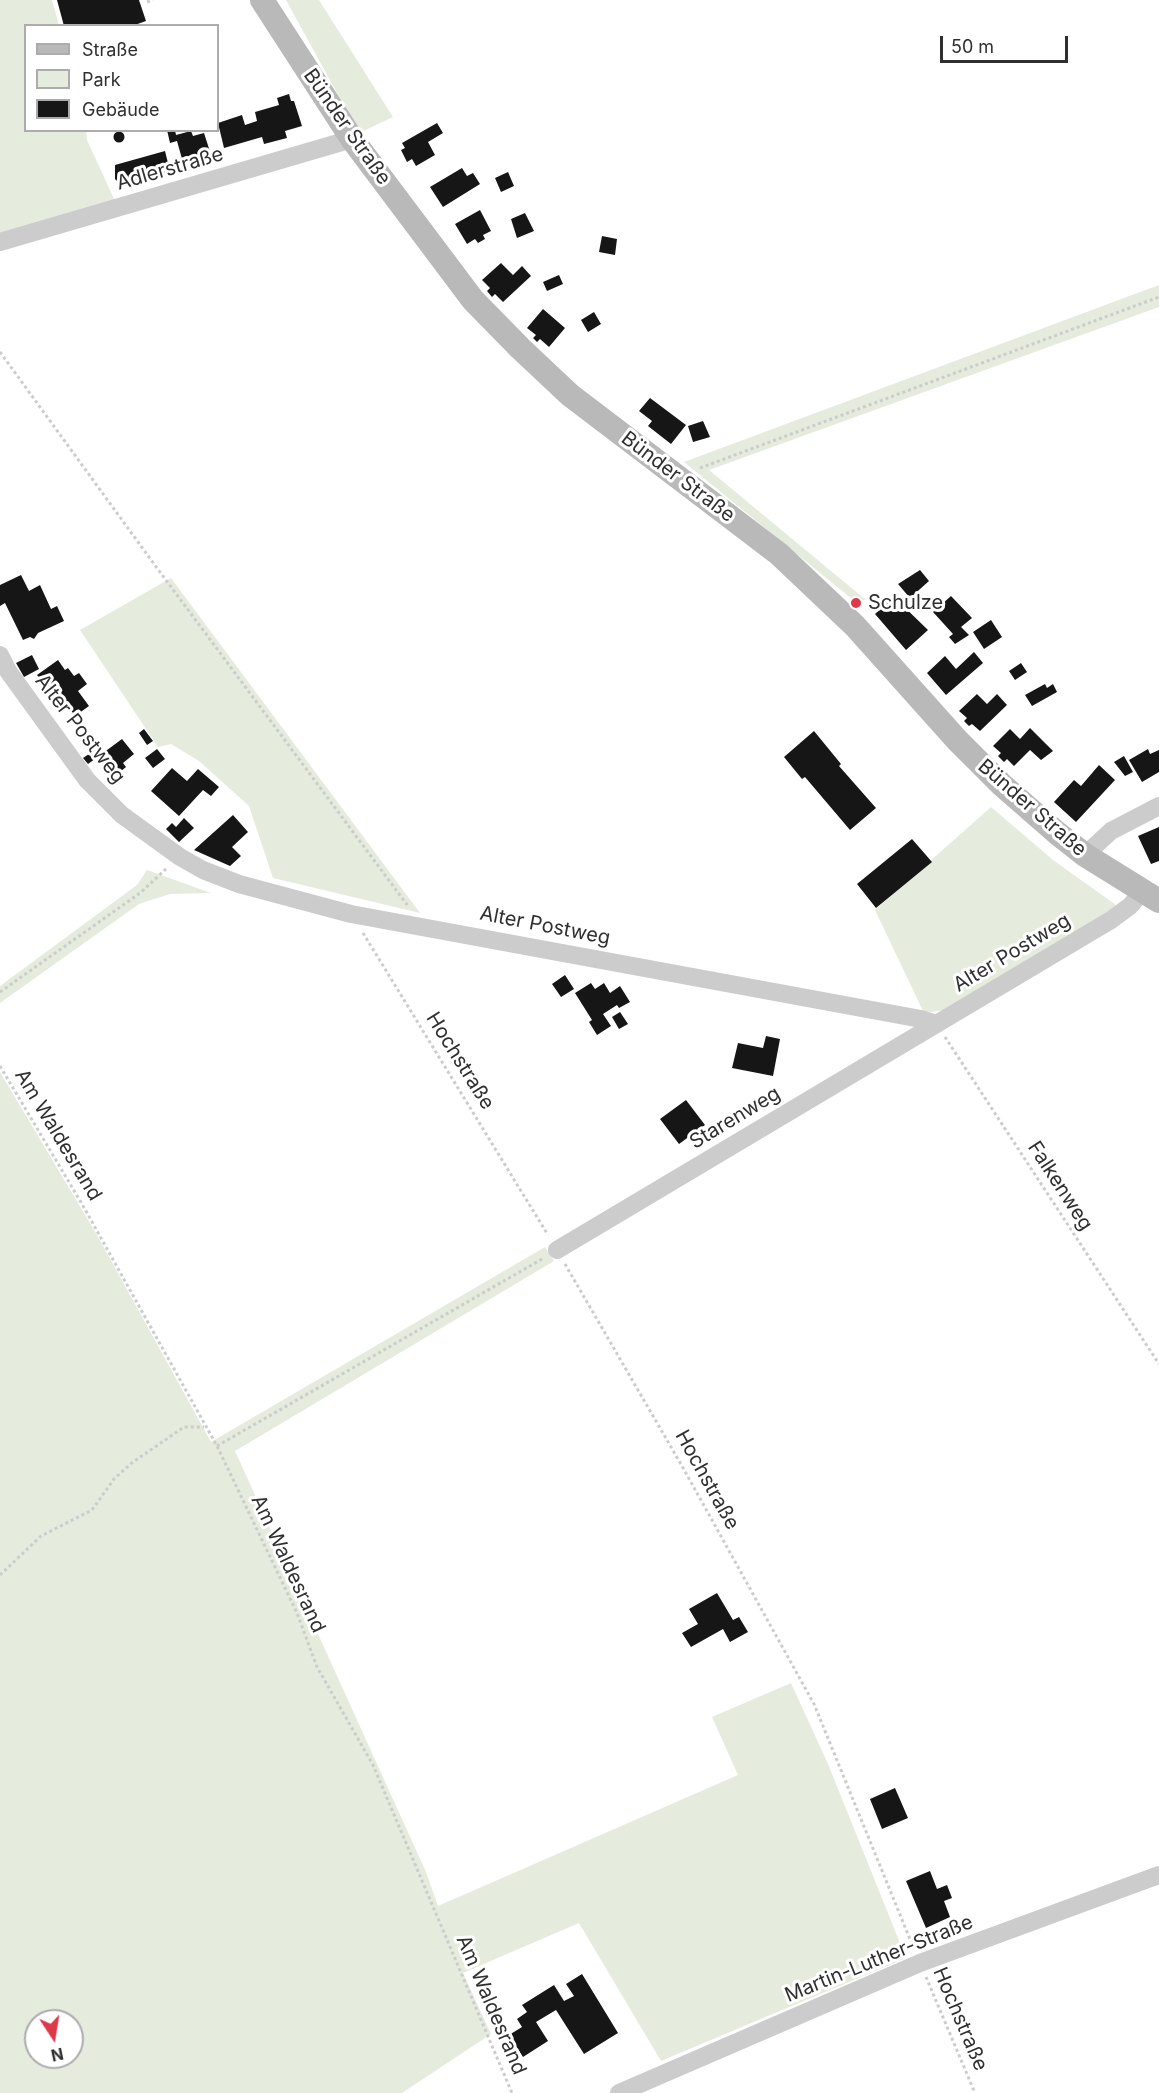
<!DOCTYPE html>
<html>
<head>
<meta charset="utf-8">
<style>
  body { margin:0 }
  #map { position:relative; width:1159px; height:2093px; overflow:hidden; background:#fff; font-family:Inter,sans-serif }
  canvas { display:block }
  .legend { position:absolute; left:24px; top:24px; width:195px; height:108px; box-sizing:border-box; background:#fff; border:2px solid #acacac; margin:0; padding:8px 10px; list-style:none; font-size:18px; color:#2f2f2f }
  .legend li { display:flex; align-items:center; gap:12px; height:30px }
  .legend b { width:30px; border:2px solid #acacac }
  .north { position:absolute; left:24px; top:2009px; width:60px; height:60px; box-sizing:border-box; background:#fff; border:2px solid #acacac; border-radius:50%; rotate:168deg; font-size:16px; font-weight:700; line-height:24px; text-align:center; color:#2f2f2f }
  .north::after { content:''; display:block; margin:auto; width:21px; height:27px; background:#dd3949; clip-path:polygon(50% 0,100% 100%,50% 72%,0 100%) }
  .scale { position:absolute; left:940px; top:36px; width:128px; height:27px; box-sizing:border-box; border:3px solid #2f2f2f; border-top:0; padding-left:8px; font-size:18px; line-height:21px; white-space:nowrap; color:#2f2f2f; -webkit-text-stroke:4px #fff; paint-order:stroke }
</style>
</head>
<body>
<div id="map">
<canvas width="1159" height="2093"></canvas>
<ul class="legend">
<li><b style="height:8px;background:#b9b9b9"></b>Straße</li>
<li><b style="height:16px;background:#e5ebdd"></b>Park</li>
<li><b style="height:16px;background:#161616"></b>Gebäude</li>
</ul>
<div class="north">N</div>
<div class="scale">50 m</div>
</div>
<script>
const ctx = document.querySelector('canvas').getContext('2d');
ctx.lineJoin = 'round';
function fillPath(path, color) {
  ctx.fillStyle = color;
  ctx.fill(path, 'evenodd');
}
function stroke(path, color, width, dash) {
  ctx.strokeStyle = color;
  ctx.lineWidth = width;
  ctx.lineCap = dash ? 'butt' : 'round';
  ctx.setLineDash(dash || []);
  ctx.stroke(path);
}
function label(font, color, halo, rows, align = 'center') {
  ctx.font = font + ' Inter,sans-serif';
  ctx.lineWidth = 6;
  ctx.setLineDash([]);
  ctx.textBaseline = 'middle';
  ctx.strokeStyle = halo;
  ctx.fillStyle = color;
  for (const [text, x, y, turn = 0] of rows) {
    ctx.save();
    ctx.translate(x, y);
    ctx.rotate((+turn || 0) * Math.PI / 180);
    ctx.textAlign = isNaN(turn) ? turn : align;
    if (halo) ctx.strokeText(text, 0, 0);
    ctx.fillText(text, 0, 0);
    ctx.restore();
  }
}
fillPath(new Path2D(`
  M0,0H52L59,25L26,26V130L86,131L87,140L115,201L0,235Z
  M286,0H319L393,117L359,133Z
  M1159,285V307L709,470L866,600L852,599L684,462Z
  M171,578L420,913L273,878L249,806L199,761L171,744L158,747L80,630Z
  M991,807L1053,860L1116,905L1102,918L952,1009L924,1013L875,910Z
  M147,870L211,893L170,894L139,904L0,1003V986L137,885Z
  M0,1072L97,1235L211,1442L545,1247L554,1261L235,1451L426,1872L438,1906L738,1775L712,1717L791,1683L828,1764L906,1958L661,2061L579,1923L463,1973L491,2034L402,2093H0ZM36,2021H72V2057H36Z`), '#e5ebdd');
fillPath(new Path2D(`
  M57,0H139L146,21L132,26H64Z
  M289,94L291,101H294L302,126L285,131L287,138L264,144L262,137L224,148L218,123L242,115L245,125L257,121L255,112L279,105L277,98Z
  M437,123L443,133L428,142L435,155L416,166L412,159L407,162L401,150L405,148L402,143Z
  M167,130H175L176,135L191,131L193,136L204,133L212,158L184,166L177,141L170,143Z
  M113.5 137a5.5 5.5 0 1 1 11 0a5.5 5.5 0 1 1-11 0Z
  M165,151L171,175L120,184L115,179V165Z
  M462,168L467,176L473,173L480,184L443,207L430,187Z
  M508,172L514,186L501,192L495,178Z
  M480,210L491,231L483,235L485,239L478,243L475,239L467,244L455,224Z
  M525,213L534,231L517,238L511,219Z
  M602,236L617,239L615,255L599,252Z
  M501,263L513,275L522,266L531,276L503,302L495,294L492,297L487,291L490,288L482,280Z
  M559,275L563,284L547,291L543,282Z
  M543,309L565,328L549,347L540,339L537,342L533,338L536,335L527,328Z
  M594,312L601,324L588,332L581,320Z
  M650,398L686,425L671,444L648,426L652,421L639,411Z
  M703,421L710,437L693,442L688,426Z
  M920,570L929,581L910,598L898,584Z
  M21,575L29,591L40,585L51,609L57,606L64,621L38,633L34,639L30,637L23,640L5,603L0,606V585Z
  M951,596L972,618L961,627L969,635L955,644L949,637L953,634L933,612Z
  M894,597L928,630L906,650L875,614Z
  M991,620L1002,637L984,649L973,632Z
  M974,652L983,663L946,695L927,673L945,656L956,669Z
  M32,655L39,669L24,677L16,663Z
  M58,660L65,670L68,668L74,676L79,673L87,684L78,691L89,706L75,716L64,700L59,704L37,675Z
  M1021,663L1027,672L1015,680L1009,671Z
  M1045,684L1047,688L1053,684L1057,692L1032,706L1025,695Z
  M977,694L987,704L997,694L1007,705L980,731L972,724L969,726L964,721L967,718L959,711Z
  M1030,728L1053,751L1041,760L1030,750L1014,766L1007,759L1004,762L998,756L1001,753L993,746L1010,729L1020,739Z
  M144,729L153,741L147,745L139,733Z
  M814,731L841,764L839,766L876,808L850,830L805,777L802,779L784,757Z
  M122,739L134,754L123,763L126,767L120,772L117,768L112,772L99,756Z
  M157,749L165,759L153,768L145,758Z
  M1148,749L1150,754L1159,750V772L1142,782L1129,760Z
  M95,750L99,756L88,764L83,758Z
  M1124,756L1133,772L1125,776L1114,762Z
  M1099,765L1115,780L1076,822L1054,802L1074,780L1081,786Z
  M172,768L187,781L198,769L219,787L211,796L203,790L179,816L151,791Z
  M233,815L248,832L232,847L241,856L230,866L194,850Z
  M184,818L194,828L179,842L166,829L172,823L176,827Z
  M1159,827V861L1151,864L1138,836Z
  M912,839L932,862L876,908L857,884Z
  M565,975L574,989L561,997L552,984Z
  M591,983L595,989L604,983L610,993L620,986L630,1002L619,1008L617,1005L603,1014L611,1026L597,1035L589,1022L592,1020L575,993Z
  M620,1012L628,1024L619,1029L612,1017Z
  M766,1036L780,1039L773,1076L732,1068L738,1043L763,1048Z
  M686,1100L705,1125L679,1144L660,1119Z
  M717,1593L733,1620L739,1617L748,1632L730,1642L723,1629L691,1647L682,1633L698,1624L689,1609Z
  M895,1788L908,1818L882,1829L870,1799Z
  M930,1871L937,1889L947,1885L952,1898L944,1901L950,1917L926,1928L906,1881Z
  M582,1974L618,2033L584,2054L556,2010L536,2022L548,2041L523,2057L509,2035L522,2027L517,2019L527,2012L522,2005L554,1985L564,2001L574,1996L566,1984Z`), '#161616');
stroke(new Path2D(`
  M139,0H140
  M147,2L153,0
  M0,352L154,564L408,906
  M700,468L1159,297
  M363,933L548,1235
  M0,992L140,893L167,868
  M945,1037L1159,1364
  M0,1066L82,1204L217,1446L297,1613L317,1667L373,1765L512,2093
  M565,1264L682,1466L814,1704L914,1949
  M217,1446L542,1259
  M0,1575L41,1536L92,1510L114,1479L133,1462L184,1427H204
  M926,1977L975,2093`), '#ccc', 3, [3, 3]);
stroke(new Path2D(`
  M0,242L352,139
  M0,655L8,671L87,780L122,815L180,857L203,870L239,884L351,914L921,1019L937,1024
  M1085,855L1111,831L1159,806
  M557,1250L1111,920L1130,906L1142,892
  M619,2093L920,1963L1159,1875`), '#ccc', 18);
stroke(new Path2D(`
  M262,0L352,139L473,300L520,348L570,395L779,554L855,626L957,740L1002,785L1057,833L1085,855L1159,901`), '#b9b9b9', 24);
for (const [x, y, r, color] of [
  [856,603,6,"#dd3949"]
]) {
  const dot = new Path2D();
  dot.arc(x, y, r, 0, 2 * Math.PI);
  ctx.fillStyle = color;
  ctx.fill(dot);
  stroke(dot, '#fff', 2);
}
label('20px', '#2f2f2f', '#fff', [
  ["Bünder Straße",347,127,55],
  ["Adlerstraße",170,169,-16],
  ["Bünder Straße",678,477,37],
  ["Alter Postweg",80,729,52],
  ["Bünder Straße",1032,808,41],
  ["Alter Postweg",545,926,11],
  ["Alter Postweg",1012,953,-31],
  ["Hochstraße",460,1061,58],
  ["Starenweg",735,1118,-31],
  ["Am Waldesrand",58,1135,59],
  ["Falkenweg",1060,1186,57],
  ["Hochstraße",707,1480,61],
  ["Am Waldesrand",288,1564,65],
  ["Martin-Luther-Straße",879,1959,-22],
  ["Am Waldesrand",491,2005,67],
  ["Hochstraße",960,2019,67]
]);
label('20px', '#2f2f2f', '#fff', [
  ["Schulze",868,603]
], 'left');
</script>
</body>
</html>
